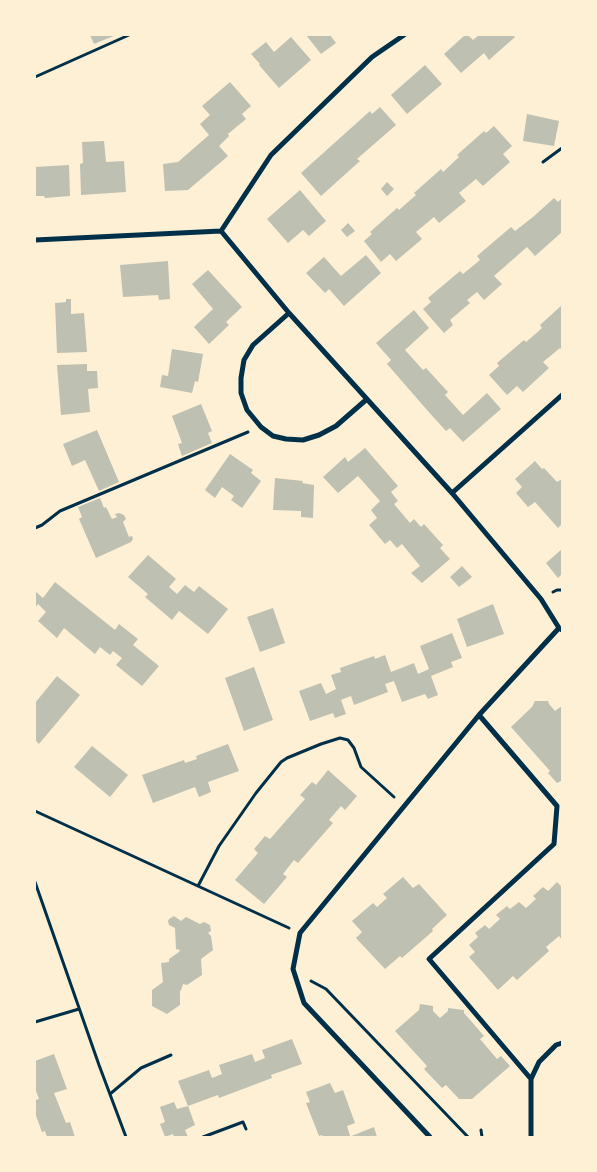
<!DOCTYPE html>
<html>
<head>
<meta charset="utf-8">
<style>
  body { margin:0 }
  #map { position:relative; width:597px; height:1172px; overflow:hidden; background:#fdf0d5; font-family:"Source Sans 3",sans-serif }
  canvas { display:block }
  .frame { position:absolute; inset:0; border:36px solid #fdf0d5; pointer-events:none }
</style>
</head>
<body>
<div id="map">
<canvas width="597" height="1172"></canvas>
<div class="frame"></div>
</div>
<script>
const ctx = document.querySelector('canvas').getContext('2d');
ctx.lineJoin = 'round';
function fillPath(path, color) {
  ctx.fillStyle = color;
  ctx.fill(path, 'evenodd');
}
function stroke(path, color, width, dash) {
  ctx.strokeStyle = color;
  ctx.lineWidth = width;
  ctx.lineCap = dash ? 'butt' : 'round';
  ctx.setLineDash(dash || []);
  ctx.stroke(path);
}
fillPath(new Path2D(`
  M90,35H116L94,44Z
  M306,35H330L336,43L321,54Z
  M465,35H468L473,40L479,35H513L515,37L489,60L484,53L461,73L444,54Z
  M291,37L311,60L279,88L259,65L260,64L251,54L266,42L274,52Z
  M425,65L442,84L407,114L391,95Z
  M230,82L251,106L242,114L246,119L228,134L229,136L219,146L228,156L188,190L165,191L163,164L178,162L209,135L200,124L210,115L202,106Z
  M380,107L396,125L357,159L360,161L321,196L301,173L370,111L372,114Z
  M527,114L559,121L554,146L523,141Z
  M494,126L512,146L503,154L510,162L483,186L476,179L459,193L466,201L439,223L434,217L416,232L422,239L396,261L390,254L381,262L364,241L372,234L370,232L397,208L399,210L416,195L414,193L441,169L443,172L459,157L457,155L484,131L486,133Z
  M104,141L106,162L124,161L126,192L81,195L80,164L83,163L82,142Z
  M69,165L70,196L45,198L44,196H35V167Z
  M387,182L394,189L387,196L381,189Z
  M300,190L326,221L309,236L303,230L288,243L267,219Z
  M554,198L558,202L562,198V232L535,256L527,247L494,276L502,284L484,300L477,292L467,300L470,303L450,320L453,325L444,333L423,309L431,302L428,298L460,271L463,274L480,260L477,256L511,227L515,231L533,217Z
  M348,223L355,231L347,237L341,230Z
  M366,255L381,273L344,306L329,289L325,293L306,273L324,257L341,276Z
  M168,261L170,299L159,300L158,295L123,297L120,265Z
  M208,270L242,307L226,322L229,325L209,344L194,327L213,309L192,284Z
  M66,299H71V314L84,313L87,352L57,353L55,303L66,302Z
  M562,305V350L560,348L543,362L549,368L523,392L517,386L507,395L489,375L499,366L497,363L524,340L526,342L533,336L542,328L540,325Z
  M414,310L429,328L405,350L423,370L426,368L448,392L445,395L463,415L487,393L501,409L463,442L450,428L446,431L427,410L387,364L391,360L376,343Z
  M172,349L203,354L198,382L195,381L192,393L160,387L162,375L168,376Z
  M87,364V371H97L98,388L88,389L90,412L61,415L57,365Z
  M201,404L212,431L208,433L212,443L182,456L178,444L182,443L172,416Z
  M97,430L119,482L99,491L85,460L72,466L63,444Z
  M365,448L398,486L391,492L398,501L394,504L410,523L414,519L421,527L424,524L443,545L440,548L450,559L422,583L411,573L420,566L402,544L397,548L390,540L385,544L369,525L377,518L371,510L380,501L358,476L338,493L323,477L345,457L348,462Z
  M230,454L253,470L251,473L261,481L242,508L231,500L234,496L222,487L215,498L205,490Z
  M535,461L542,469L544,468L557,482L562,479V524L558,528L535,502L528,507L516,493L522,487L515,479Z
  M275,478L303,481L302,483L314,485L313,518L301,517V511L273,510Z
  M100,498L104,508L106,507L112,519L117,517L115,514L119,513L124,515L126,519L123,522L129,537L132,536L133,539L131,542L96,558L79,519L82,517L78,507Z
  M562,549V574L558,578L546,563Z
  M148,555L176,579L169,587L177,594L185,585L194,592L199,586L228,609L208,634L179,611L172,620L145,597L148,594L128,577Z
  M462,566L472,577L459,587L450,577Z
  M55,582L115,630L119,624L138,639L133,645L159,666L142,686L116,665L122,658L113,651L110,655L100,647L95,654L64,628L57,638L38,621L46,612L38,604L35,608V591L43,598Z
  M493,604L504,634L467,647L457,619Z
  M273,608L285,643L260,652L247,617Z
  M452,633L462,658L451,662L453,667L431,676L438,695L428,699L425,694L402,702L394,681L385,684L388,692L354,705L351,696L341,700L346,714L335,718L333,713L310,721L299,691L321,683L326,694L336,689L331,675L341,672L340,668L374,656L375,659L385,655L391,672L414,663L418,674L429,669L420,646Z
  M254,667L273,720L244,731L225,678Z
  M57,676L80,695L39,744L35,740V703Z
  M535,701H548L549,704L555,711L562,706V782L561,781L557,783L548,773L550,771L511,727L532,707Z
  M228,744L239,771L208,782L211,792L199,797L195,787L153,803L142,775L184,760L185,763L197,759L196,756Z
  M92,746L128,775L110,797L74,767Z
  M328,770L357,796L345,810L341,806L329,820L333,823L298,863L294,860L283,874L287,877L264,904L235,880L258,853L254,849L265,836L270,839L305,799L300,795L312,782L316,785Z
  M403,877L413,888L419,884L447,915L432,929L433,931L402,958L400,956L385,969L356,938L362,932L352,921L373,903L377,907L387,898L383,894Z
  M557,882L562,887V940L559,936L546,947L549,951L517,980L513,976L498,990L469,957L475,952L469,945L478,937L475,933L485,925L489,929L500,919L496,915L507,906L510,909L519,902L526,908L536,899L533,896L543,887L548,891Z
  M174,916L181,921L186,917L200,924L204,922L210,925L211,931L208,933L211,936L213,950L201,959L202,975L187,985L183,984L181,991L180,990V1005L167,1014L152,1006V990L163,982L161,963L169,962V959L179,952L180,950L176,949L175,928L169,925L168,921L169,919Z
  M420,1004L433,1006V1011L440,1018L448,1011V1008L464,1010V1013L484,1036L480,1039L497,1059L501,1056L510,1066L472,1099H459L446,1085L442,1088L424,1069L427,1066L395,1031L419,1010Z
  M292,1039L302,1064L271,1075L272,1078L219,1098L218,1095L188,1106L178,1081L209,1070L212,1078L222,1074L219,1065L252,1054L255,1062L265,1058L262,1050Z
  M54,1054L67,1089L54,1093L66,1123L70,1122L75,1137H47L45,1131L42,1132L35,1113V1100L39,1099L35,1088V1061Z
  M330,1083L335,1093L343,1090L355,1123L347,1126L350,1136L348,1137H323L322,1135L319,1136L306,1103L310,1102L306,1092Z
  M174,1102L177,1109L188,1106L195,1125L185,1130L188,1137H174L173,1134L165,1137L160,1124L165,1122L160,1107Z
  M374,1127L377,1137H349Z`), '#bec0b2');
stroke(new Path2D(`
  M35,77L129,35
  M543,162L562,148
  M35,528L42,525L60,511L248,432
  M553,592L557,590H562
  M35,811L289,928
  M35,882L99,1065L126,1137
  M198,886L219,846L256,793L281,762L287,758L321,744L340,738L348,740L354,748L361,767L394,797
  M311,981L326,989L468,1137
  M35,1022L79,1009
  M110,1094L141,1068L171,1055
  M481,1130L482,1137
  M203,1137L243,1122L246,1129`), '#003049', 3);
stroke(new Path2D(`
  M221,231L271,155L372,57L404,35
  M35,240L221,231L289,313L452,493L541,599L559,628L562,630
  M289,313L253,345L244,360L241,378V393L247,410L261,427L273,436L286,439L303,440L319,435L336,426L367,399
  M452,493L562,395
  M479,715L557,806L554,844L429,959L531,1079
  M430,1137L304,1003L293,969L300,933L479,715L559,628
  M531,1137V1079L539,1062L556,1045L562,1043`), '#003049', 5);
</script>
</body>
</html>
